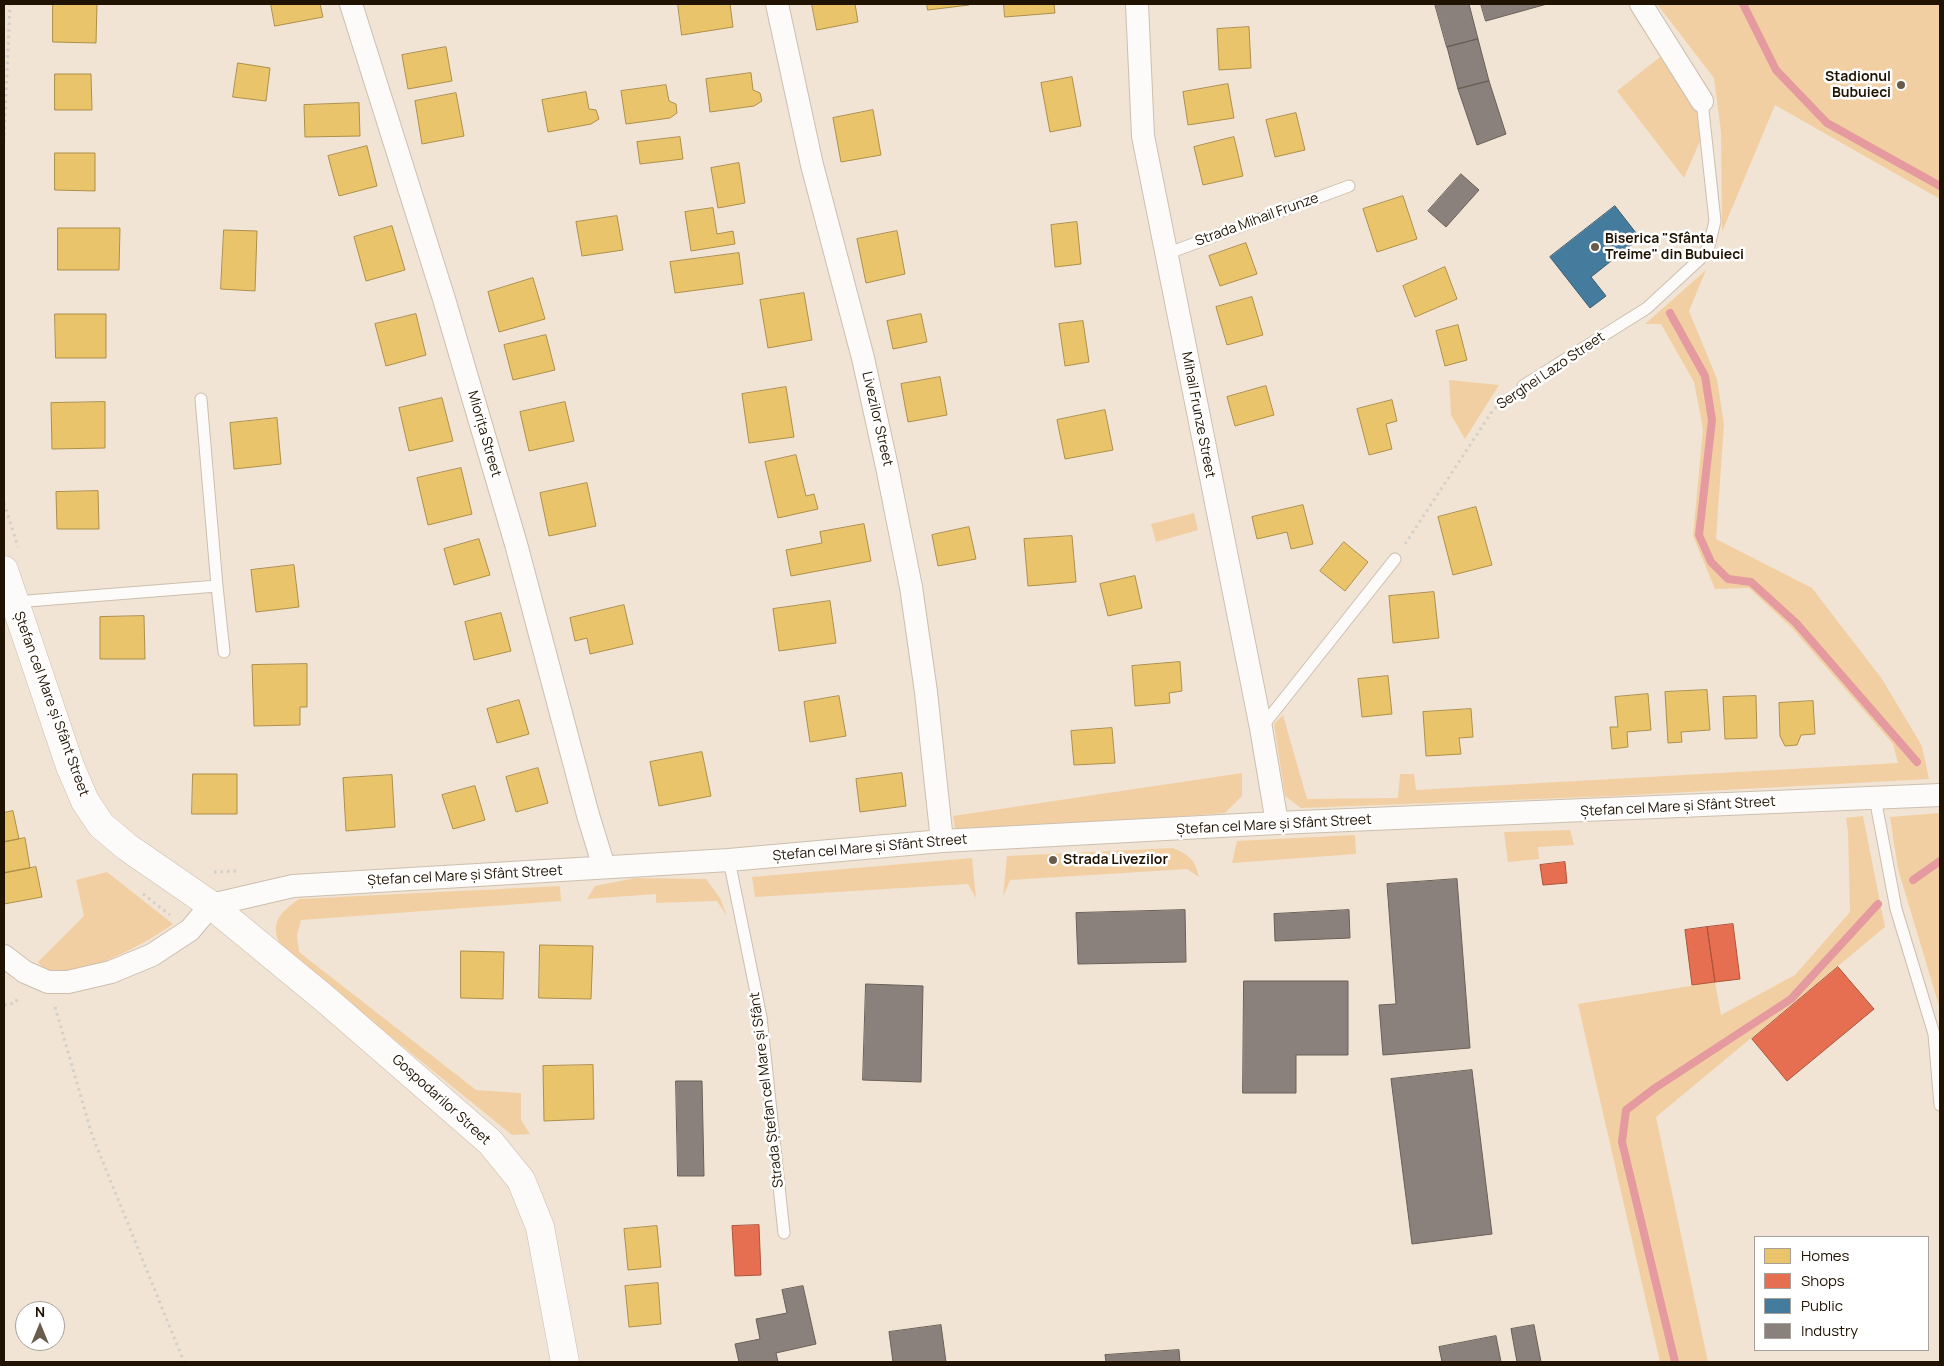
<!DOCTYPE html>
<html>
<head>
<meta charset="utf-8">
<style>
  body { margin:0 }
  #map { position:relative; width:1944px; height:1366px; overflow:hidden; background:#f1e4d4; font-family:Manrope,sans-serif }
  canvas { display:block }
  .frame { position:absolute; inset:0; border:5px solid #211302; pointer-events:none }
  .legend { position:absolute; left:1754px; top:1236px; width:175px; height:115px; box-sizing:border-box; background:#fff; border:1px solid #a6a19a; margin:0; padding:6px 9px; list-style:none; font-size:15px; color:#211302 }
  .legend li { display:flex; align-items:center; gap:10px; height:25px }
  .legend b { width:25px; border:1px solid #a6a19a }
  .north { position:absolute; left:15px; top:1301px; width:50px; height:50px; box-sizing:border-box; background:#fff; border:1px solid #a6a19a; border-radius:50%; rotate:0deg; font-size:14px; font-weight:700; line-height:20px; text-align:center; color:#211302 }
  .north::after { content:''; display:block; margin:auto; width:18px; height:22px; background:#6a5c4c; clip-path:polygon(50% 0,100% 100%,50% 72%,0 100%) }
</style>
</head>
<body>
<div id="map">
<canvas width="1944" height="1366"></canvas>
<div class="frame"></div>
<ul class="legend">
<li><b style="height:14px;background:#e9c46a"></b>Homes</li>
<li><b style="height:14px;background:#e76f51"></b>Shops</li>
<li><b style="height:14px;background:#457b9d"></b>Public</li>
<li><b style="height:14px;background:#8a817c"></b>Industry</li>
</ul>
<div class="north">N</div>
</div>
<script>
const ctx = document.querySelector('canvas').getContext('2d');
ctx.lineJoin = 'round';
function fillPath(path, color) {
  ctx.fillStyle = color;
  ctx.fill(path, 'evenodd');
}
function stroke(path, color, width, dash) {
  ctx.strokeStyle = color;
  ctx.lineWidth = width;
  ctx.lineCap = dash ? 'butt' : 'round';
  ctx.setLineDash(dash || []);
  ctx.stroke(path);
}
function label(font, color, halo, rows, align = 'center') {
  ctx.font = font + ' Manrope,sans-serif';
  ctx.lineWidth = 5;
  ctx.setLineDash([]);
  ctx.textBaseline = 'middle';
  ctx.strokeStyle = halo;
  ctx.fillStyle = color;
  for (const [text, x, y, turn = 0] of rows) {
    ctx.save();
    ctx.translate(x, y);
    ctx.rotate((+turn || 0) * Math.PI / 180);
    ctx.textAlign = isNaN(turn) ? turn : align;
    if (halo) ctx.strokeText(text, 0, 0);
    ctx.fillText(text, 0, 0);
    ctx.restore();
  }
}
fillPath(new Path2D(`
  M1657,4H1940V199L1775,105L1722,232L1721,132L1714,78Z
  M1660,57L1697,108L1700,141L1684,178L1617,91Z
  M1706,270L1689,311L1717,379L1724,424L1716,539L1812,588L1882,679L1922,746L1929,779L1614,796L1301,808L1285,796L1274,724L1283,715L1307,799L1398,798L1400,774H1414L1416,790L1898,763L1893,744L1792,628L1749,588L1715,589L1693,536L1703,429L1694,382L1661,324H1645Z
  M1449,380L1499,385L1465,439L1451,415Z
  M1194,513L1198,530L1156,542L1151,524Z
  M1242,773V796L1225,813L956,834L953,816Z
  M1940,813V1009L1898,869L1890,817Z
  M1863,816L1885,927L1656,1117L1708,1362H1660L1578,1004L1715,982L1721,1015L1795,975L1850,912L1848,832L1846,818Z
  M1570,830L1574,845L1538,847L1539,859L1508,862L1504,832Z
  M1355,835L1356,854L1232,863L1237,841Z
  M1173,848C1189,855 1195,859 1199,877L1187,869L1010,880L1003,897L1007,856Z
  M972,858L976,898L968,884L755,897L752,877Z
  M107,872L173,924C150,941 89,974 60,972C55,972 50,971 45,970L38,962L84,916L76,880Z
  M635,878L706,879L720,898L727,916L717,901L656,903V894L587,899L595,886Z
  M560,886L561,901L301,920L297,935L299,952L476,1090L521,1093V1120L530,1134L512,1135L283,949C268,925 278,914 299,899Z`), '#f2cfa2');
const homes = new Path2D(`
  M53,4H97L96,43L53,42Z
  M271,4H320L323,17L275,26Z
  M678,4H730L733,27L682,35Z
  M812,4H855L858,22L817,30Z
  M927,4H969V5L928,10Z
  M1004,4H1054L1055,13L1005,17Z
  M1249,27L1251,68L1219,70L1217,29Z
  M446,47L452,81L408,89L402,55Z
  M238,63L270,68L266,101L233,97Z
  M751,73L753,90L760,93L762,101L754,106L710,112L706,79Z
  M55,74H91L92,110H55Z
  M1072,77L1081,126L1050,132L1041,83Z
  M1228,84L1234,118L1188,125L1183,92Z
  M666,85L669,101L676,104L677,113L670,118L626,124L621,91Z
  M586,92L589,109L596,110L599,119L591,124L548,132L542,100Z
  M456,93L464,136L422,144L415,101Z
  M359,103L360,136L305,137L304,105Z
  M873,110L881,155L841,162L833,118Z
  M1296,113L1305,150L1275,157L1266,120Z
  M680,137L683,159L640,164L637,142Z
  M1234,137L1243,176L1203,185L1194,147Z
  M367,146L377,186L339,196L328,156Z
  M55,153H95V191L55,190Z
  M739,163L745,203L718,208L711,168Z
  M1403,196L1417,239L1377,252L1363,209Z
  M713,208L717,234L733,231L735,244L691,251L685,212Z
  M617,216L623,250L582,256L576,222Z
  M1077,222L1081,264L1055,267L1051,225Z
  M392,226L405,270L366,281L354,237Z
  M58,228H120L119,270H58Z
  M224,230L257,231L255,291L221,289Z
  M897,231L905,274L866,283L857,239Z
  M1246,243L1257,274L1220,286L1209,256Z
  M739,253L743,284L675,293L670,262Z
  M1445,267L1457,299L1415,317L1403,286Z
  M533,278L545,319L499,332L488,292Z
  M804,293L812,340L768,348L760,300Z
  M1252,297L1263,335L1227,345L1216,307Z
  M55,314H106V358H56Z
  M416,314L426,355L386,366L375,324Z
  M921,314L927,342L893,349L887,321Z
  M1083,321L1089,362L1065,366L1059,324Z
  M1458,325L1467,360L1445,366L1436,331Z
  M546,335L555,370L513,380L504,345Z
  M940,377L947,415L908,422L901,384Z
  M1266,386L1274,415L1235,426L1227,397Z
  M786,387L794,437L749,443L742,394Z
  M442,398L453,441L409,451L399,408Z
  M1392,400L1397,421L1386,424L1392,449L1369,455L1357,409Z
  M105,402V448L52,449L51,403Z
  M565,402L574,441L529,451L520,412Z
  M1105,410L1113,450L1065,459L1057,420Z
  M277,418L281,464L234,469L230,423Z
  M796,455L806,496L814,494L818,509L778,518L765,462Z
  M461,468L472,514L428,525L417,478Z
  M587,483L596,526L549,536L540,493Z
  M98,491L99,529H57L56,492Z
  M1303,505L1313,544L1291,549L1287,532L1257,539L1252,517Z
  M1476,507L1492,565L1453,575L1438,517Z
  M864,524L871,561L791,576L786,550L822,543L820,532Z
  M969,527L976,559L938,566L932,535Z
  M1072,536L1076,582L1028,586L1024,539Z
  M479,539L490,575L454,585L444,549Z
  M1344,542L1368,562L1345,591L1320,571Z
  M294,565L299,607L256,612L251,570Z
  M1135,576L1142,608L1108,616L1100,584Z
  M1434,592L1439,638L1393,643L1389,596Z
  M830,601L836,643L779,651L773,609Z
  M624,605L633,644L590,654L587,638L575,641L570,618Z
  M501,613L511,651L474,660L465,622Z
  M144,616L145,659H100V617Z
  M1180,662L1182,691L1169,693L1170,703L1135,706L1132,666Z
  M307,664V707H300V725L254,726L252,665Z
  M1388,676L1392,714L1362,717L1358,679Z
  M1707,690L1710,730L1681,732L1682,742L1668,743L1665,692Z
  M1648,694L1651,730L1627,732L1628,747L1612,749L1610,727H1618L1615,697Z
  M839,696L846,736L810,742L804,702Z
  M1756,696L1757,738L1725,739L1723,697Z
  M519,700L529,734L497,743L487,709Z
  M1813,701L1815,734L1801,735L1797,745L1785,746L1780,736L1779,703Z
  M1471,709L1473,737L1459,738L1461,754L1426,756L1423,712Z
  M1112,728L1115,763L1074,765L1071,731Z
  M702,752L711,796L659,806L650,762Z
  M538,768L548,803L516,812L506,777Z
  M902,773L906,806L860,812L856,779Z
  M193,774H237V814H192Z
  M392,775L395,827L346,831L343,778Z
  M475,786L485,820L453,829L442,795Z
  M13,811L19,839L4,842V813Z
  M25,838L30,868L4,873V842Z
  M36,867L42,897L4,904V873Z
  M540,945L593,946L591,999L539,998Z
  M461,951L504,952L503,999L461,998Z
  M593,1065L594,1119L544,1121L543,1066Z
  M657,1226L661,1267L628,1270L624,1229Z
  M658,1283L661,1324L629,1327L625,1286Z`);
fillPath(homes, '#e9c46a');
stroke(homes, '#ad8f4b', 1);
const shops = new Path2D(`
  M1565,862L1567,883L1543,885L1540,865Z
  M1733,924L1740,979L1715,982L1707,927Z
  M1707,927L1715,982L1692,985L1685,930Z
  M1838,967L1874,1009L1787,1081L1752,1039Z
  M759,1225L761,1275L735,1276L732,1226Z`);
fillPath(shops, '#e76f51');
stroke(shops, '#ac5339', 1);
const public = new Path2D(`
  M1615,206L1640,238L1591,277L1606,296L1590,308L1550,257Z`);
fillPath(public, '#457b9d');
stroke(public, '#3a5c6e', 1);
const industry = new Path2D(`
  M1435,4H1469L1478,39L1447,47Z
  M1481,4H1547L1486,21Z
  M1478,39L1489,81L1458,89L1447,47Z
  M1489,81L1506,134L1477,145L1458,89Z
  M1461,174L1479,190L1446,227L1428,211Z
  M1457,879L1470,1048L1383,1055L1379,1005L1396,1004L1387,884Z
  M1185,910L1186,962L1078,964L1076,913Z
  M1349,910L1350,938L1275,941L1274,914Z
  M1244,981H1348V1055H1296V1093H1243Z
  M866,984L923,986L921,1082L863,1080Z
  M1472,1070L1492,1234L1412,1244L1391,1079Z
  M676,1081H702L704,1176H678Z
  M803,1286L816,1344L776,1353L778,1362H739L735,1344L760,1339L756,1319L787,1313L782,1290Z
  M941,1325L946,1362H893L889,1332Z
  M1534,1325L1541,1362H1517L1511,1329Z
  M1496,1336L1501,1362H1442L1439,1347Z
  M1179,1350L1180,1362H1106L1105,1355Z`);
fillPath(industry, '#8a817c');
stroke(industry, '#6a6057', 1);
stroke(new Path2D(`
  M1743,4L1776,70L1827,123L1940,186
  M1670,313L1705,376L1712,420L1699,535L1711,562L1728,579L1751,582L1796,623L1917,762
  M1913,880L1940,861
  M1675,1362L1622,1142L1626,1110L1655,1088L1791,999L1878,904`), '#e59a9f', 8);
const service = new Path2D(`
  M1166,254L1349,186
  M1523,386L1647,308L1701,258L1709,246L1715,221L1702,101
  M217,586L224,652
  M15,602L217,586L201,399
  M1261,728L1395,559
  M1875,798L1896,909L1934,1034L1940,1105
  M729,860L761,1017L784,1233`);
const minor = new Path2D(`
  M351,4L444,299L516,544L588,815L604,867
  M777,4L812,165L863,358L887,467L911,587L926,692L942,841
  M1137,4L1143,136L1261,728L1277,823
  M1641,4L1702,101
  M4,956L25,972L48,982H68L111,972L152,955L190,930L211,905L293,886L729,860L942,841L1277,823L1940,795`);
const tertiary = new Path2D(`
  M4,570L70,766L85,801L101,825L127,847L211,905L324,998L490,1142L521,1180L540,1227L565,1362`);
stroke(service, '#ccbfae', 13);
stroke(minor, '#ccbfae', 24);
stroke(tertiary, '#ccbfae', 29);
stroke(new Path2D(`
  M4,142L10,4
  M4,503L18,547
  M1405,544L1493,410L1509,397
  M214,872L238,871
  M143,894L170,915
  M4,1005L15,1003L19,996
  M55,1007L92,1135L184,1362`), '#d3d0cb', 3, [2.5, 4]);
stroke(service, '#fdfbf9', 11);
stroke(minor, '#fdfbf9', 22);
stroke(tertiary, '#fdfbf9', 28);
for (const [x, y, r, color] of [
  [1901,85,5,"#6a5c4c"],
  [1595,247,5,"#6a5c4c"],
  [1053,860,5,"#6a5c4c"]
]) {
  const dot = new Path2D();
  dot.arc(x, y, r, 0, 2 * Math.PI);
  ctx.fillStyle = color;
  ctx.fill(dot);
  stroke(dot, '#fff', 2);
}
label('bold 14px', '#211302', '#fff', [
  ["Stadionul",1891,77,"right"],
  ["Bubuieci",1891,93,"right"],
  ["Biserica \"Sfânta",1605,239],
  ["Treime\" din Bubuieci",1605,255],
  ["Strada Livezilor",1063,860]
], 'left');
label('14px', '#211302', '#fff', [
  ["Strada Mihail Frunze",1257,220,-20],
  ["Serghei Lazo Street",1551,371,-34],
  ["Mihail Frunze Street",1198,415,79],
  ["Livezilor Street",877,419,77],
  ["Miorița Street",484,434,74],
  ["Ștefan cel Mare și Sfânt Street",51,704,70],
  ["Ștefan cel Mare și Sfânt Street",1678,807,-3],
  ["Ștefan cel Mare și Sfânt Street",1274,825,-3],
  ["Ștefan cel Mare și Sfânt Street",870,848,-5],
  ["Ștefan cel Mare și Sfânt Street",465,876,-3],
  ["Strada Ștefan cel Mare și Sfânt",767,1090,-97],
  ["Gospodarilor Street",441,1100,42]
]);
</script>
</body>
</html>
